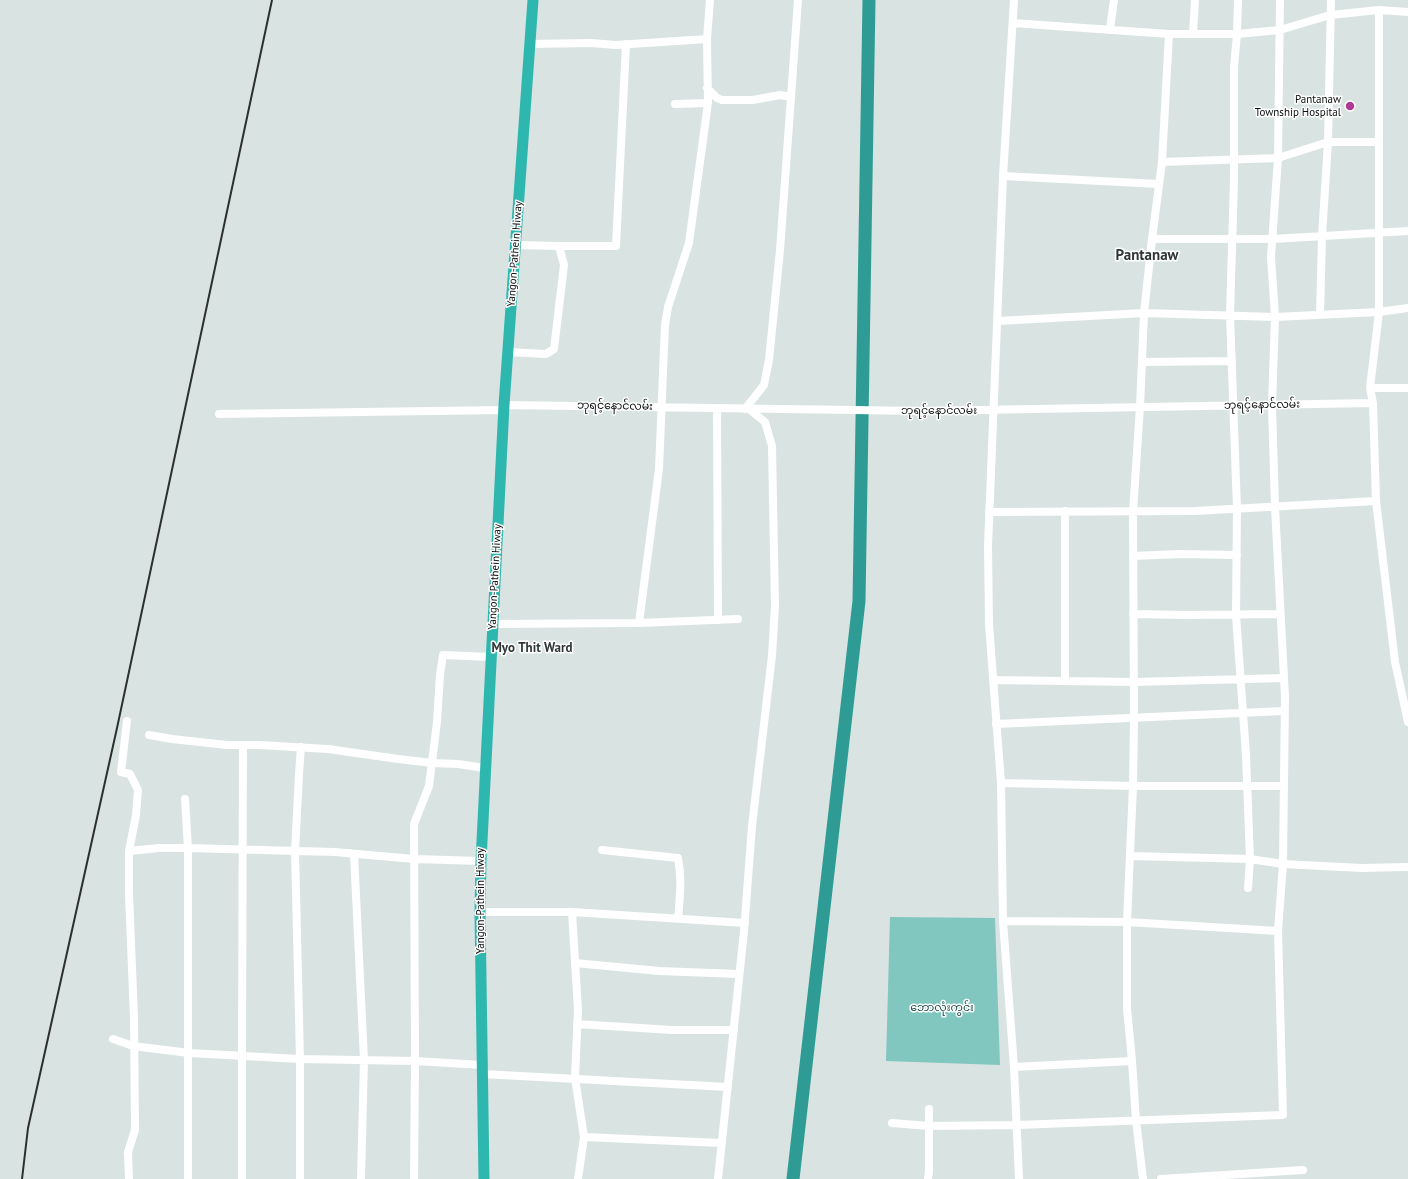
<!DOCTYPE html>
<html>
<head>
<meta charset="utf-8">
<style>
  body { margin:0 }
  canvas { display:block; background:#d8e3e2 }
</style>
</head>
<body>
<canvas width="1408" height="1179"></canvas>
<script>
const ctx = document.querySelector('canvas').getContext('2d');
ctx.lineJoin = 'round';
function fillPath(path, color) {
  ctx.fillStyle = color;
  ctx.fill(path, 'evenodd');
}
function stroke(path, color, width, dash) {
  ctx.strokeStyle = color;
  ctx.lineWidth = width;
  ctx.lineCap = dash ? 'butt' : 'round';
  ctx.setLineDash(dash || []);
  ctx.stroke(path);
}
function label(font, color, halo, rows, align = 'center') {
  ctx.font = font + ' "PT Sans","Noto Sans Myanmar",sans-serif';
  ctx.lineWidth = 3;
  ctx.setLineDash([]);
  ctx.textBaseline = 'middle';
  ctx.strokeStyle = halo;
  ctx.fillStyle = color;
  for (const [text, x, y, turn = 0] of rows) {
    ctx.save();
    ctx.translate(x, y);
    ctx.rotate((+turn || 0) * Math.PI / 180);
    ctx.textAlign = isNaN(turn) ? turn : align;
    if (halo) ctx.strokeText(text, 0, 0);
    ctx.fillText(text, 0, 0);
    ctx.restore();
  }
}
fillPath(new Path2D(`
  M890,917L995,918L1000,1065L886,1061Z`), '#81c7c0');
stroke(new Path2D(`
  M793,1179L859,601L869,0`), '#2e9c95', 13);
stroke(new Path2D(`
  M1014,0L1003,176L988,546L989,624L1001,783L1003,921L1014,1067L1019,1179
  M1238,0L1237,34L1234,67V180L1230,315L1237,509L1236,615L1246,755L1250,859L1248,888
  M1379,10V312L1370,388L1373,403L1376,501L1395,662L1408,722
  M1013,23L1169,34H1237L1280,30L1330,15L1379,10L1408,12
  M1110,29L1114,0
  M1193,34L1195,0
  M530,44L591,43L616,45L707,39
  M707,88L717,98L722,100H753L780,95L791,97
  M675,104L708,103
  M1162,162L1278,158L1328,142H1379
  M1003,176L1159,184
  M1152,239L1162,162L1169,34
  M559,246H616L626,44
  M1320,315L1322,236L1328,142L1331,0
  M998,321L1144,313L1275,317L1379,312L1408,308
  M508,352L546,354L554,349L564,265L559,246L516,245
  M1142,362L1232,361
  M1370,388H1408
  M504,405L922,411L1373,403
  M717,408L718,620
  M745,409L764,385L769,360L780,250L798,0
  M219,414L504,410
  M1065,511V681
  M989,512L1195,511L1376,501
  M1133,556L1180,554L1237,555
  M1133,614L1187,615L1280,614
  M639,623L659,469L665,325L668,307L689,243L708,103L707,39L710,0
  M493,624L639,623L738,619
  M993,680L1134,682L1284,678
  M127,721L121,772L130,774L138,790L136,815L129,851V894L134,1017L135,1130L128,1152L129,1179
  M996,724L1284,711
  M149,735L172,739L227,745H259L328,749L398,759L432,763L458,764L485,768
  M1001,783L1133,786H1283
  M185,799L188,848V1179
  M602,850L678,858C682,878 680,897 678,918
  M129,851L159,848H188L335,852L414,859L481,861
  M354,854L364,1060L361,1179
  M1130,856L1250,859L1283,864L1361,868L1408,867
  M480,912H572L745,923
  M572,912L578,1010L575,1078L584,1137L578,1179
  M1003,921L1127,922L1278,931
  M575,963L659,971L739,974
  M577,1024L672,1030H734
  M113,1039L133,1046L189,1053L300,1059L415,1061L482,1065
  M1014,1067L1132,1061
  M482,1074L728,1087
  M892,1123L929,1126L1017,1125L1283,1115L1278,931L1283,864L1285,697L1275,507L1272,405L1275,317L1271,257L1278,158L1280,0
  M584,1137L722,1143
  M242,1179V1056L243,745
  M300,1179V1059L295,851L299,774L301,747
  M414,1179L415,1061L414,824L429,786L437,722L440,675L443,655L491,657
  M718,1179L744,931L752,826L772,656L775,606L772,446L765,422L749,409
  M928,1179L929,1171V1109
  M1143,1179L1136,1120L1132,1061L1127,1008V922L1133,786L1134,718L1133,512L1140,407L1144,313L1152,239H1273L1408,231
  M1161,1179L1303,1170`), '#fff', 8);
stroke(new Path2D(`
  M484,1179L480,912L481,861L504,405L533,0`), '#2eb7ae', 11);
stroke(new Path2D(`
  M22,1179L28,1128L117,728L272,0`), '#2b302f', 2);
for (const [x, y, r, color] of [
  [1350,106,5,"#af3b94"]
]) {
  const dot = new Path2D();
  dot.arc(x, y, r, 0, 2 * Math.PI);
  ctx.fillStyle = color;
  ctx.fill(dot);
  stroke(dot, '#fff', 1.5);
}
label('11px', '#0c0f0f', '#fff', [
  ["Pantanaw",1341,100],
  ["Township Hospital",1341,113]
], 'right');
label('11px', '#0c0f0f', '#fff', [
  ["Yangon-Pathein Hiway",515,254,-86],
  ["ဘုရင့်နောင်လမ်း",1262,405,-1],
  ["ဘုရင့်နောင်လမ်း",615,406,1],
  ["ဘုရင့်နောင်လမ်း",939,411],
  ["Yangon-Pathein Hiway",495,577,-87],
  ["Yangon-Pathein Hiway",481,901,-90]
]);
label('11px', '#1b4946', '#fff', [
  ["ဘောလုံးကွင်း",942,1008]
]);
label('bold 13px', '#2f3736', '#fff', [
  ["Myo Thit Ward",532,648]
]);
label('bold 15px', '#2f3736', '#fff', [
  ["Pantanaw",1147,256]
]);
</script>
</body>
</html>
